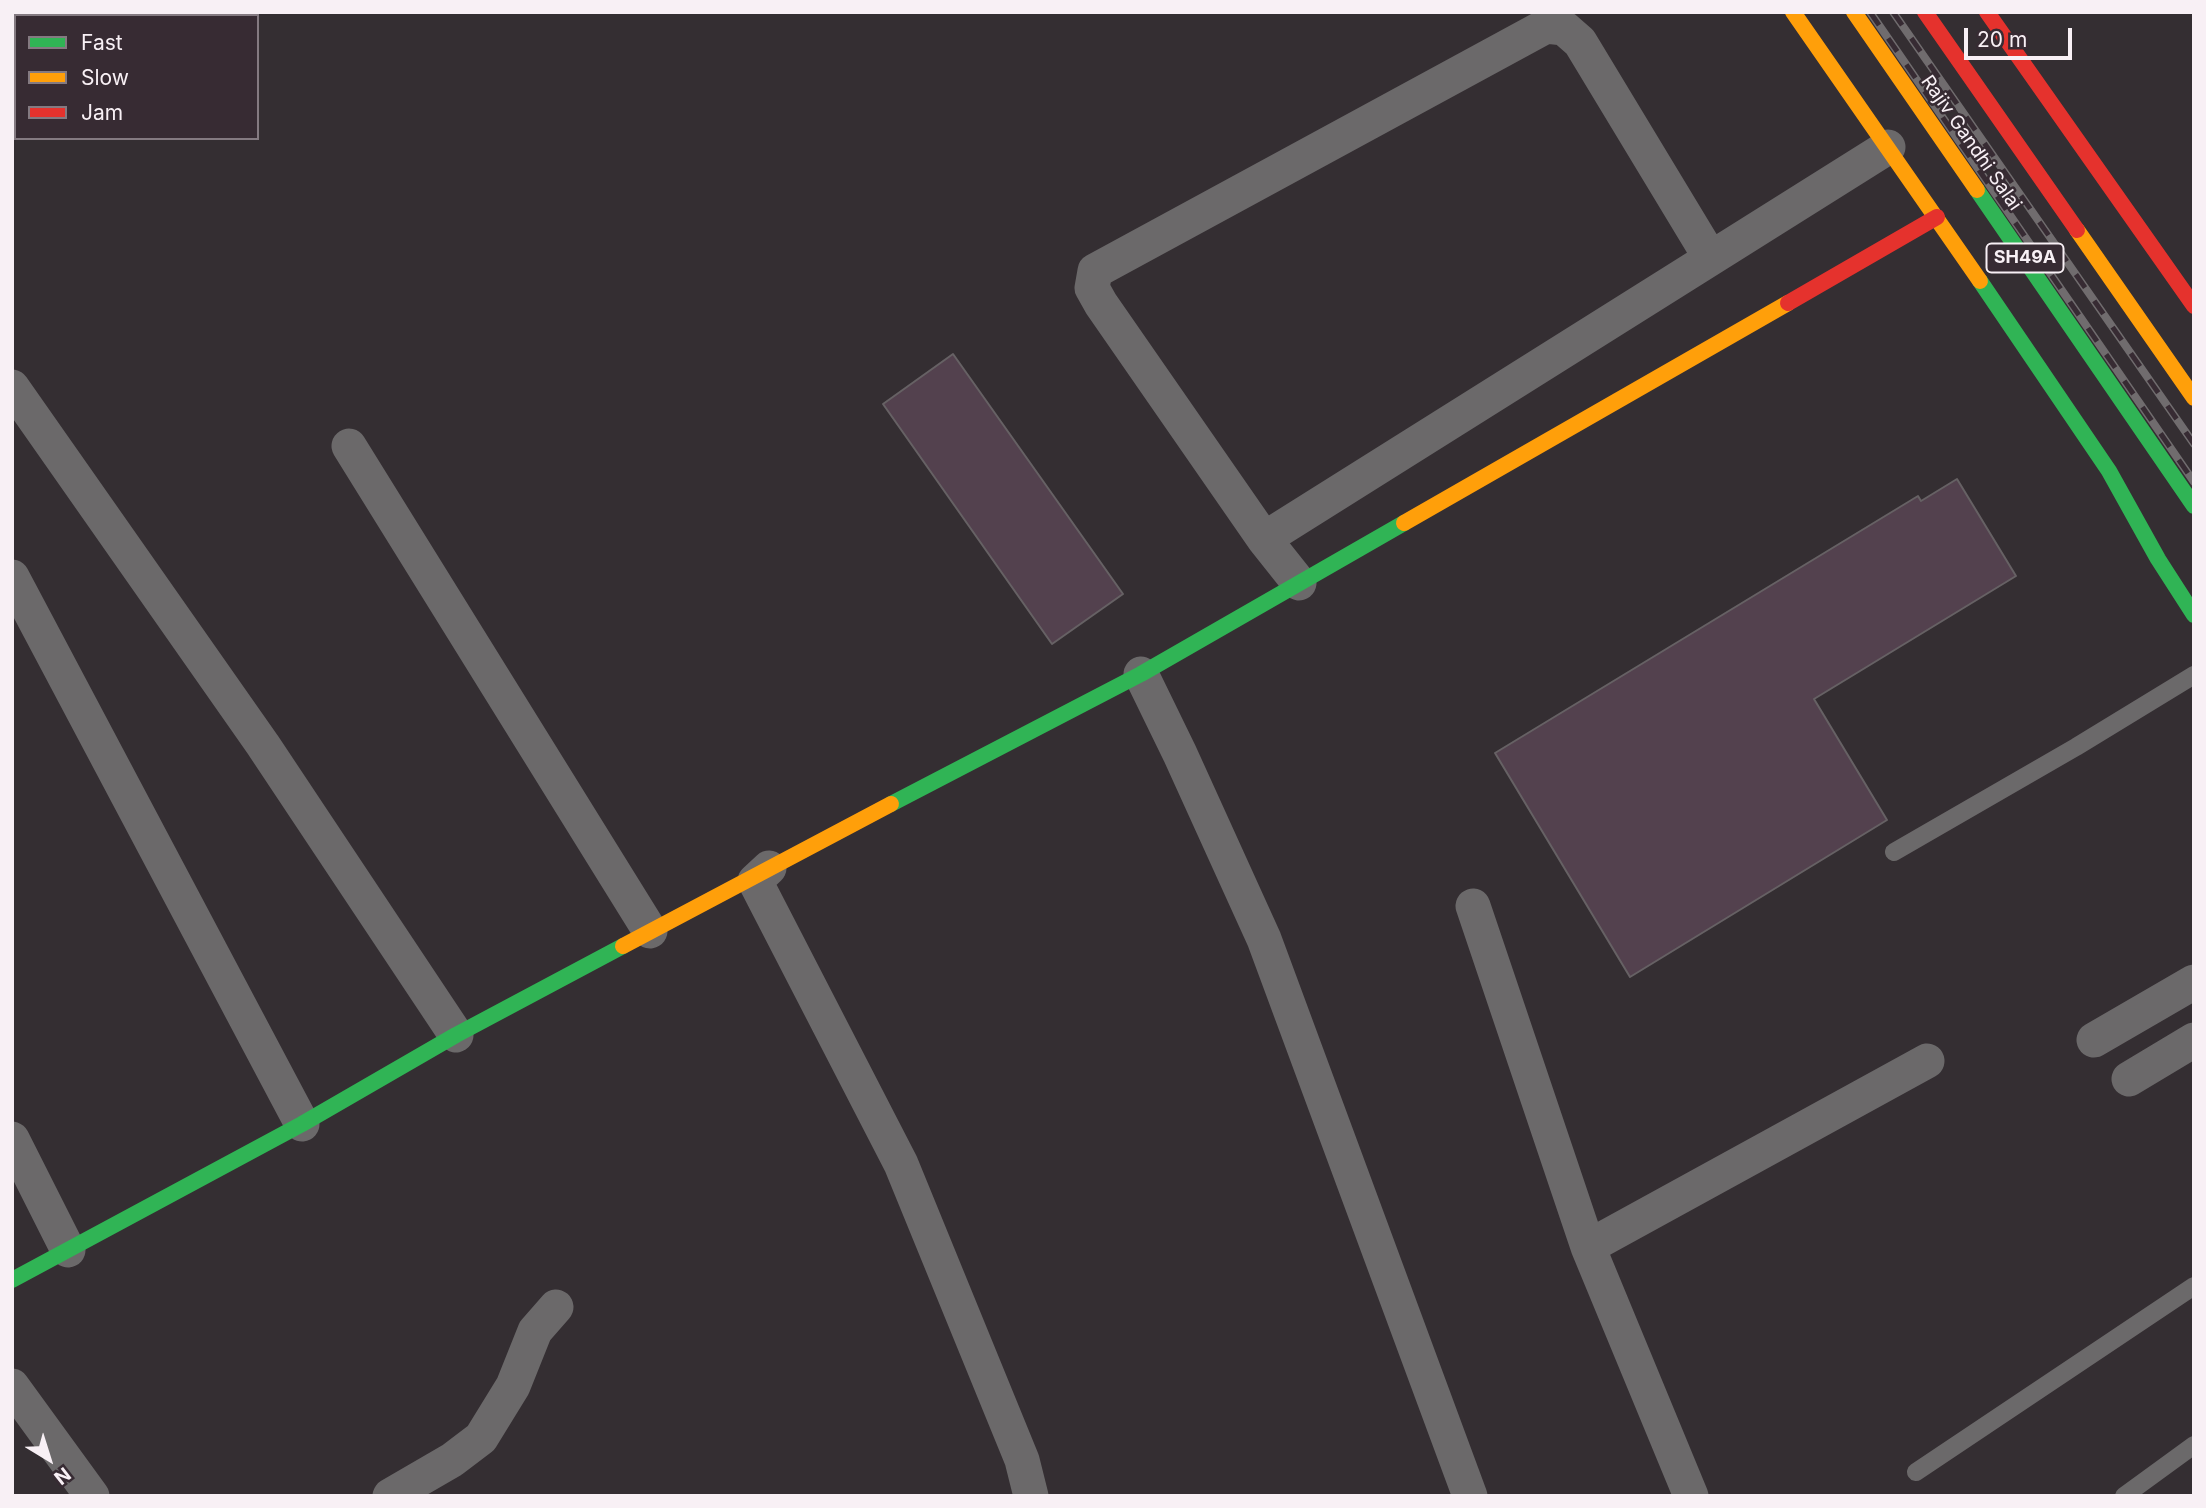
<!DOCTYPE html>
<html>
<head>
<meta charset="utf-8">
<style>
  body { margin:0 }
  #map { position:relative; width:2206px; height:1508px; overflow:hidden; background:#342e32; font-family:Inter,sans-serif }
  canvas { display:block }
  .frame { position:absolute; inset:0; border:14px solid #f8f0f5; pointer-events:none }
  .legend { position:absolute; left:14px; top:14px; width:245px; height:126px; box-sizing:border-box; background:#372b33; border:2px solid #847a81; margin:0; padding:9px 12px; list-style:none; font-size:21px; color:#f8f0f5 }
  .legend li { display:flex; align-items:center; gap:14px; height:35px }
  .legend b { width:35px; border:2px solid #847a81 }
  .north { position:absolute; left:14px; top:1424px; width:70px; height:70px; -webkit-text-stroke:5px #372b33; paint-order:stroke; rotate:142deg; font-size:19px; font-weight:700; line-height:28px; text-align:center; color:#f8f0f5 }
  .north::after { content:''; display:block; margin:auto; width:24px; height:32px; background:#f8f0f5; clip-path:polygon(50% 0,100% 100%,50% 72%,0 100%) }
  .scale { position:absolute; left:1964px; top:28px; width:108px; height:32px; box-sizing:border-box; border:4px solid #f8f0f5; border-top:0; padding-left:9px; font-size:21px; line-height:24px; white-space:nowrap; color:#f8f0f5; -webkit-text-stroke:5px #372b33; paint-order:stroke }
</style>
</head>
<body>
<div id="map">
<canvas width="2206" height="1508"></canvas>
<div class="frame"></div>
<ul class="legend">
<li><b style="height:9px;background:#30b455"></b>Fast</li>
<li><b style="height:9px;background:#ff9f0a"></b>Slow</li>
<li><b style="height:9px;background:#e5322d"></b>Jam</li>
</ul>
<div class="north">N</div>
<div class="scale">20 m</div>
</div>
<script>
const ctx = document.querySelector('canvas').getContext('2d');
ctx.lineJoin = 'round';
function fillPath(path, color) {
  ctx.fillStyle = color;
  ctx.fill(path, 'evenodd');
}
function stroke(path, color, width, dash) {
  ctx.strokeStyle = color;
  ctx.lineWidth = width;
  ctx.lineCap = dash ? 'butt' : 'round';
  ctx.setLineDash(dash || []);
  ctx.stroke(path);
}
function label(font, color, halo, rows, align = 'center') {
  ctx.font = font + ' Inter,sans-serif';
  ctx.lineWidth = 5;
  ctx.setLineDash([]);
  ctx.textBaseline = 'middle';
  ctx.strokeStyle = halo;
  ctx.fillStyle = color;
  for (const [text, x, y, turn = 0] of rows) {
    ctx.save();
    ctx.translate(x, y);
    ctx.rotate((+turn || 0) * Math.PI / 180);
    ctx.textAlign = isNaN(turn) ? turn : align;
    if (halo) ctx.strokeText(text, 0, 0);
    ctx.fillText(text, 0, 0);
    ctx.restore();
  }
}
const building = new Path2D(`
  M953,354L1123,594L1052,644L883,404Z
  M1957,479L2016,576L1814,699L1887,820L1630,977L1495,753L1918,496L1921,501Z`);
fillPath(building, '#53414e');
stroke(building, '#666164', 2);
stroke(new Path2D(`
  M1894,852L2076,747L2194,675
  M1916,1472L2194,1286
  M2124,1496L2194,1445`), '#6b696a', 18);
stroke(new Path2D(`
  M1710,257L1580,42L1564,28L1546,26L1095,271L1092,288L1101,304L1264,539L1888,147
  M12,387L263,745L456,1035
  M349,446L650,931
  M1264,539L1299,583
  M12,577L302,1124
  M1141,674L1180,754L1264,939L1470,1496
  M769,868L755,881L901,1164L1022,1460L1031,1496
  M1473,906L1588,1247L1691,1496
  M2094,1040L2194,982
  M2129,1079L2194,1040
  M12,1139L68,1250
  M1588,1247L1927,1061
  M12,1386L92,1496
  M390,1496L452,1460L481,1438L513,1386L535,1331L556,1307`), '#6b696a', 35);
stroke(new Path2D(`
  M1977,190L2194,506
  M1980,281L2109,471L2158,559L2194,615
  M891,804L1141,674L1404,523
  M12,1280L302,1124L456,1035L623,946`), '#30b455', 16);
stroke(new Path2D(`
  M1793,12L1980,281
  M1854,12L1977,190
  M2077,230L2194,398
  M1404,523L1788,303
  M623,946L891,804`), '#ff9f0a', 16);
stroke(new Path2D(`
  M1925,12L2077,230
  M1987,12L2194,306
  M1788,303L1937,217`), '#e5322d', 16);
const rail = new Path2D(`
  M1870,12L2194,482
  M1893,12L2194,444`);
stroke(rail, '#706c6e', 8);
stroke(rail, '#372b33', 5, [16]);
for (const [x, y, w] of [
  [2025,258,77]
]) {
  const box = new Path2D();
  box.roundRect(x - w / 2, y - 14.5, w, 29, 5);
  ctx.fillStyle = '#372b33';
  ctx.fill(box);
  stroke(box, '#f8f0f5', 2);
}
label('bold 18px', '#f8f0f5', null, [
  ["SH49A",2025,258]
]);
label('19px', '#f8f0f5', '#372b33', [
  ["Rajiv Gandhi Salai",1971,143,55]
]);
</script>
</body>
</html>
